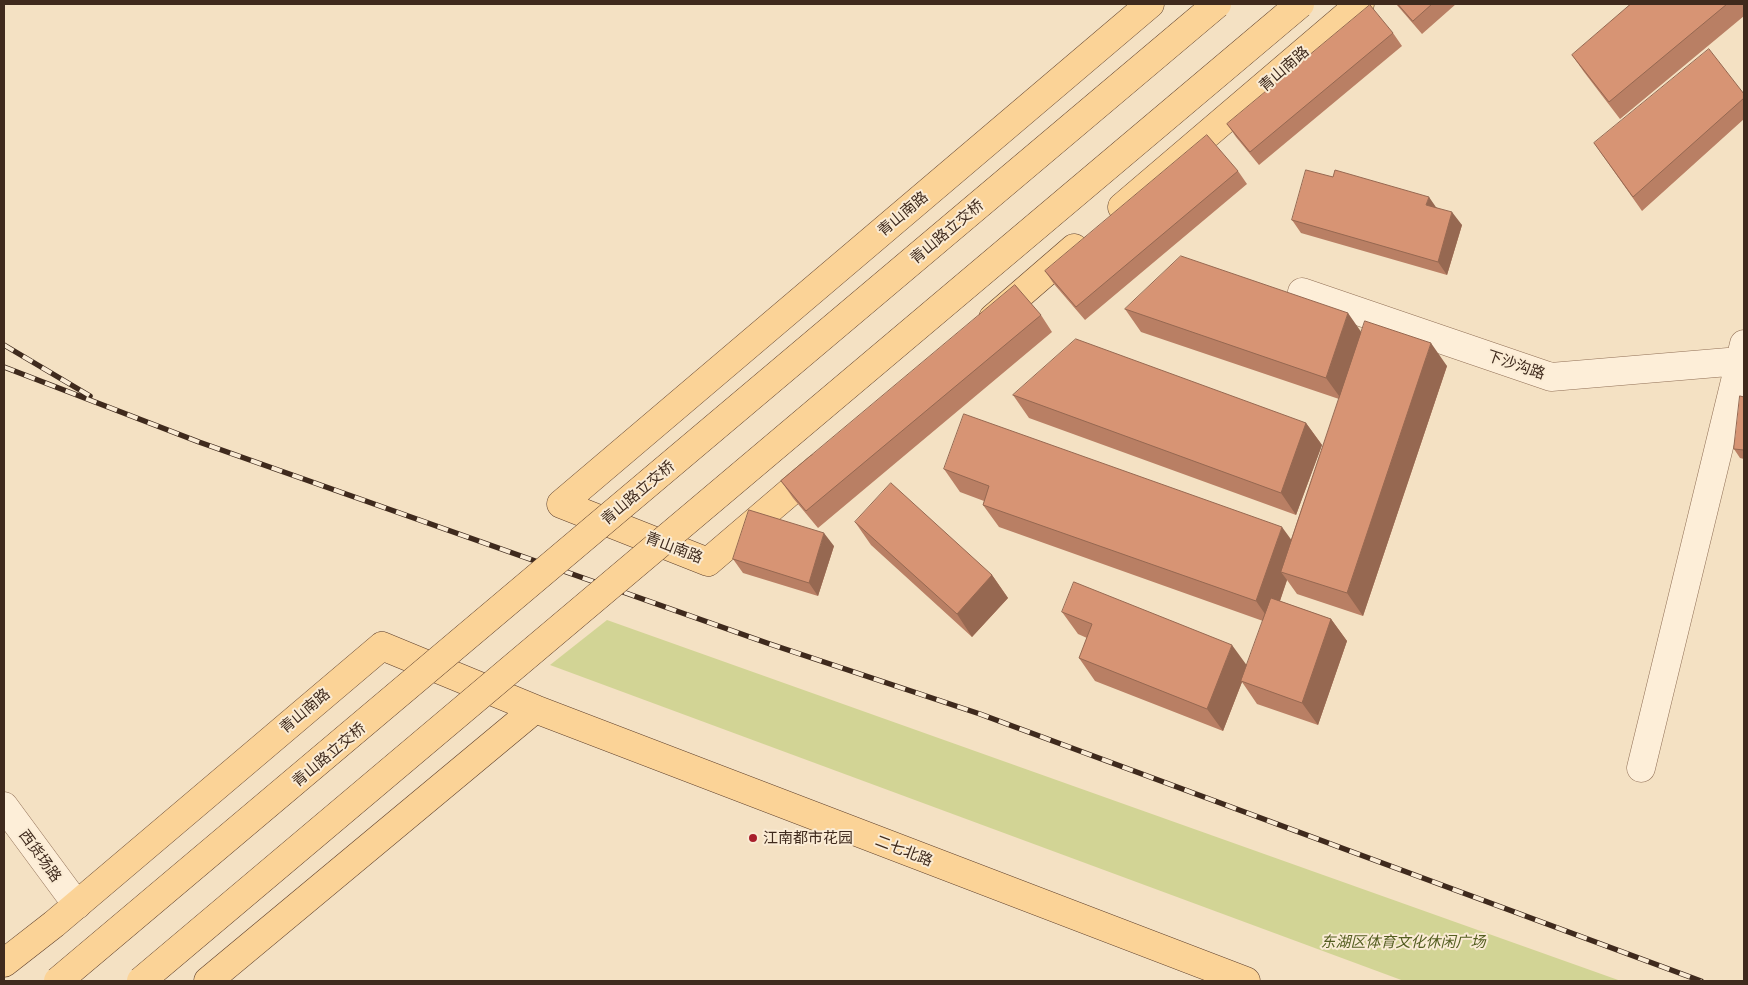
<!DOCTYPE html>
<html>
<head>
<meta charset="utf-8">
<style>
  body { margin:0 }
  #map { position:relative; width:1748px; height:985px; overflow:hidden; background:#f4e1c3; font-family:"Playfair Display",serif }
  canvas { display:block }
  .frame { position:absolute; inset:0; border:5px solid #3f2a1d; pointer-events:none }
</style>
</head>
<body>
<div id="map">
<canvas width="1748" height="985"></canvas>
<div class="frame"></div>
</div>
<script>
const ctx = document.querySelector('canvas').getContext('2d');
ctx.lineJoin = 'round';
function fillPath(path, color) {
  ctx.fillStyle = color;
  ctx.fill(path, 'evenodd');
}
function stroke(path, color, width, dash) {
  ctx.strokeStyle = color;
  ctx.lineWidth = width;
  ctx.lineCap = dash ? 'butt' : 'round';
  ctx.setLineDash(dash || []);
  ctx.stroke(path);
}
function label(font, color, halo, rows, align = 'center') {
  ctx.font = font + ' "Playfair Display","Noto Sans SC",serif';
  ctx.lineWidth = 4;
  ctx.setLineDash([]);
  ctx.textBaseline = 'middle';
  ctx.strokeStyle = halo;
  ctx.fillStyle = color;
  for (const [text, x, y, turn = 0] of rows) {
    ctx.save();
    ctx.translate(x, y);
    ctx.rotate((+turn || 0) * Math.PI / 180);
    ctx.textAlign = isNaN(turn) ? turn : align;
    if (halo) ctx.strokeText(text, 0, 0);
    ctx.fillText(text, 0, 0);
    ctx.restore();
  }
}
fillPath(new Path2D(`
  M607,620L1621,981H1404L550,665Z`), '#d2d495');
const minor = new Path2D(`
  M1302,292L1551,377L1740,361
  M1641,768L1744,344
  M4,806L77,905`);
const major = new Path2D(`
  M1122,207L1360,4
  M993,318L1074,248
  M818,468L708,562L561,504L1150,4
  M535,709L1246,981
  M4,963L54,924L382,646L535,709L208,981`);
stroke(minor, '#917057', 29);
stroke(major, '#5e3f2b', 29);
stroke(minor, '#fdeed8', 28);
stroke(major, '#fbd397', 28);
const rail = new Path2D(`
  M4,345L90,396
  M4,367L199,442L767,643L980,714L1701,981`);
stroke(rail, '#3f2a1d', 5.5);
stroke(rail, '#faebd4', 4, [11]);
const majorBridge = new Path2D(`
  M58,981L1217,4
  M141,981L1300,4`);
stroke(majorBridge, '#5e3f2b', 29, []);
stroke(majorBridge, '#fbd397', 28);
fillPath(new Path2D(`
  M1396,4H1456L1422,34Z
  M1631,4H1744V16L1620,119L1584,72L1572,55Z
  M1393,33L1402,46L1259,165L1236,137L1227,124Z
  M1744,94V119L1642,211L1594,143Z
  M1238,171L1247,184L1085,320L1054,284L1045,271Z
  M1436,207L1462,225L1447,275L1301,233L1292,220Z
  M1125,309L1361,332L1447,366L1363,616L1297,594L1287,580L1280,601L1331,619L1347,641L1318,725L1257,704L1242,682L1223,731L1095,681L1079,658L1087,638L1078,634L1062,612L1247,666L1263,621L999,527L983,505L984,501L960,492L944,469L1291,540L1339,399L1141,332Z
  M1041,315L1052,332L818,528L793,498L781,481Z
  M1013,395L1306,423L1322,445L1296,515L1029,418Z
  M1744,397V459L1740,458L1734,449Z
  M855,522L992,575L1008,598L972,637L871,545Z
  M834,546L818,596L743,573L733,559Z`), '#b97f64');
fillPath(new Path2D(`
  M1429,197L1438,210L1426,205Z
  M1452,212L1462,225L1447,275L1438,262Z
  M1348,313L1364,336L1342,400L1326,378Z
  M1431,343L1447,366L1363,616L1347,593Z
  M1306,423L1322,445L1296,515L1281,493Z
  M1282,527L1298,549L1281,572L1287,580L1272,624L1256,601Z
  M824,533L834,546L818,596L809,583Z
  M992,575L1008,598L972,637L957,614Z
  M1331,619L1347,641L1318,725L1302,703Z
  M1232,645L1248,667L1241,681L1242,682L1223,731L1207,709Z`), '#966851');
const building = new Path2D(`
  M1398,4H1432L1413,21Z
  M1631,4H1727L1609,102L1572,55Z
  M1370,5L1393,33L1250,152L1227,124Z
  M1709,49L1744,94V98L1633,197L1594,143Z
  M1207,135L1238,171L1076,307L1045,271Z
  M1306,170L1333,177L1335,170L1429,197L1426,205L1452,212L1438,262L1292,220Z
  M1181,256L1348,313L1326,378L1125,309Z
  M1015,285L1041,315L806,511L781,481Z
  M1365,321L1431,343L1347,593L1281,572Z
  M1076,339L1306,423L1281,493L1013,395Z
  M1740,396L1744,397V450L1734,449Z
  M964,414L1282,527L1256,601L983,505L989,486L944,469Z
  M891,483L992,575L957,614L855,522Z
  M749,510L824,533L809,583L733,559Z
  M1074,582L1232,645L1207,709L1079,658L1092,624L1062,612Z
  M1271,598L1331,619L1302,703L1241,681Z`);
fillPath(building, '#d79474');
stroke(building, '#966851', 1);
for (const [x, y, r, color] of [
  [753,838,5,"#a81f2c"]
]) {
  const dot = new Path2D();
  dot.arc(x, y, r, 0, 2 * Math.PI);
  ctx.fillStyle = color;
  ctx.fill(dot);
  stroke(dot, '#faebd4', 2);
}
label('15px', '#3f2a1d', '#faebd4', [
  ["青山南路",1284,69,-41],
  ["青山南路",903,214,-40],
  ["青山路立交桥",947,232,-40],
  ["下沙沟路",1516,365,19],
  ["青山路立交桥",638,493,-40],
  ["青山南路",674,548,21],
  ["青山南路",305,711,-40],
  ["青山路立交桥",329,755,-40],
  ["二七北路",904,851,21],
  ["西货场路",40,856,54]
]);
label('15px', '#3f2a1d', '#faebd4', [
  ["江南都市花园",763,838]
], 'left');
label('italic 15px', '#545e21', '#faebd4', [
  ["东湖区体育文化休闲广场",1403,942]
]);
</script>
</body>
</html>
